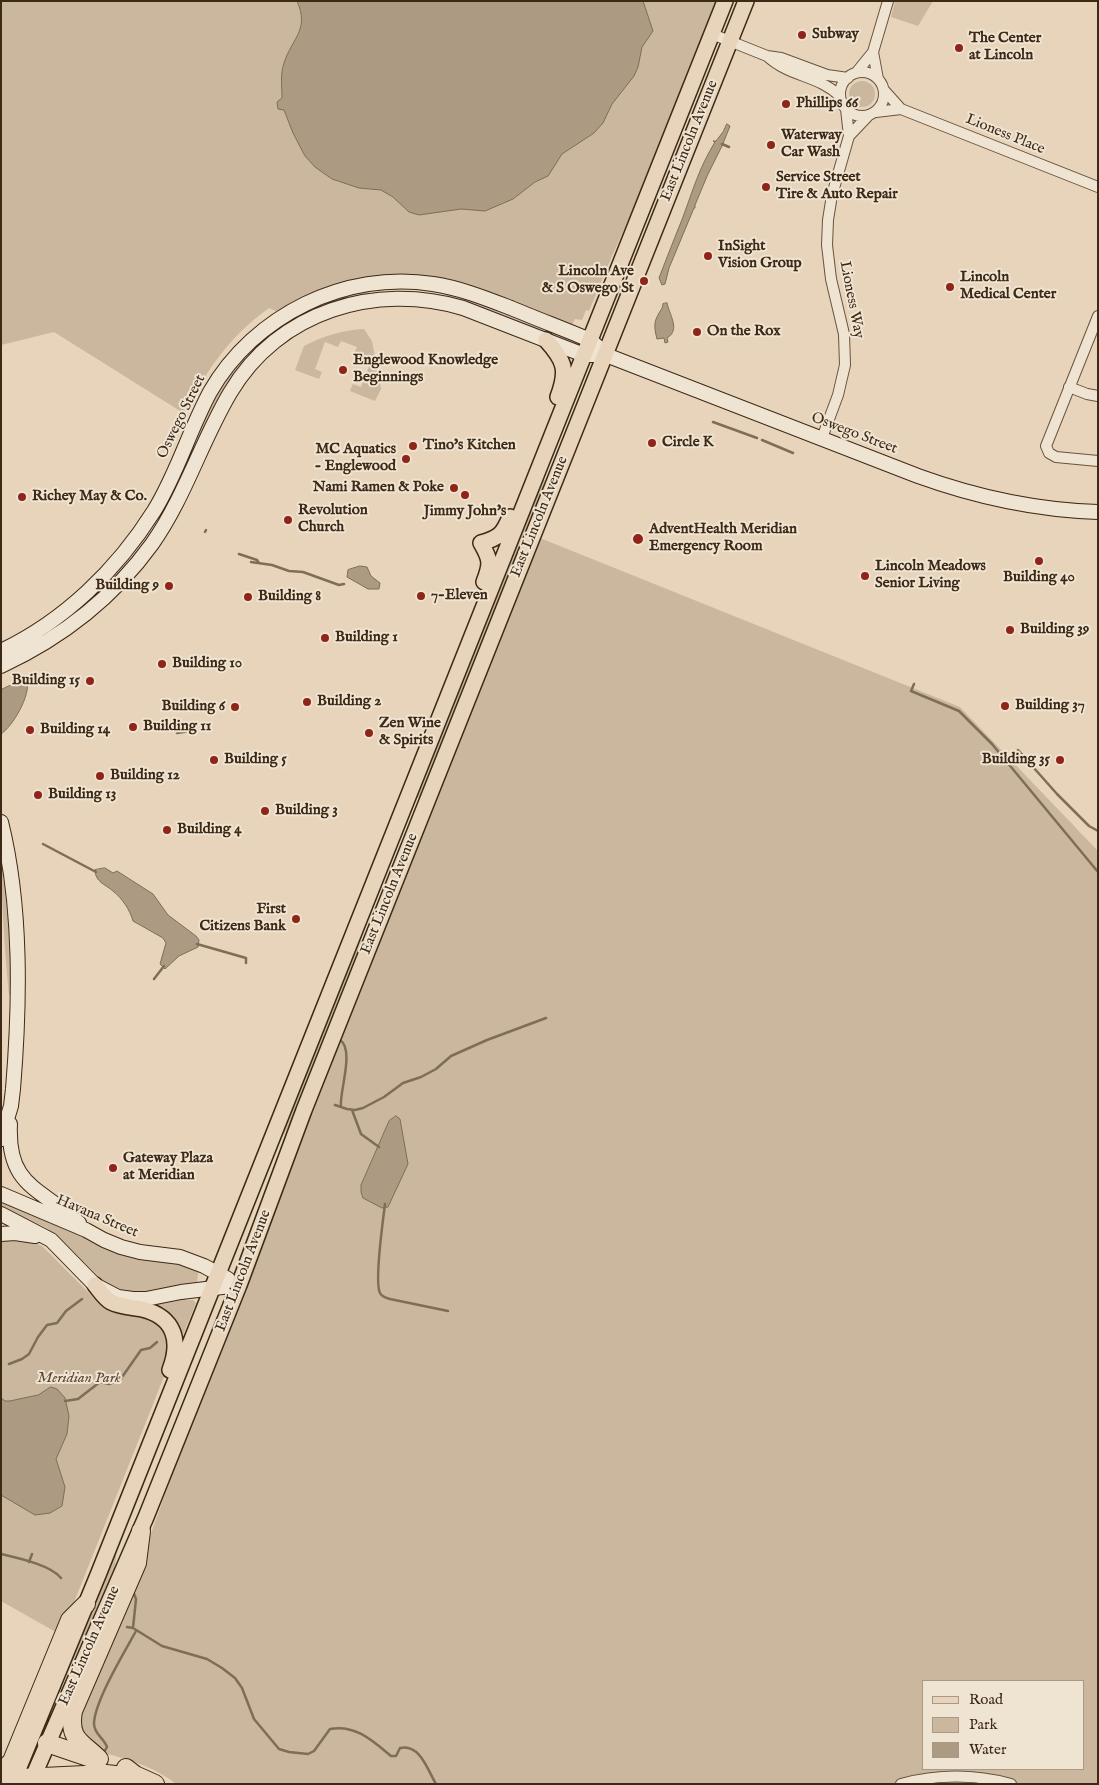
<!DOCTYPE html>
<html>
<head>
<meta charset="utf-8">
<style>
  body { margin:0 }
  #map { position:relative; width:1099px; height:1785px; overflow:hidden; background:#e7d4ba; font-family:"IM FELL English",serif }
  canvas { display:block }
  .frame { position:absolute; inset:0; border:2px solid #3d2a16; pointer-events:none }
  .legend { position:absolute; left:922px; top:1680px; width:162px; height:90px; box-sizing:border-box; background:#efe3d2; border:1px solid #a89987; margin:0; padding:6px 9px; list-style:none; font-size:15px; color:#3d2a16 }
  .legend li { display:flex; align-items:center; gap:10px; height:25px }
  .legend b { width:25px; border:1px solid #a89987 }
</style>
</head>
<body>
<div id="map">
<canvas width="1099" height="1785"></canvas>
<div class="frame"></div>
<ul class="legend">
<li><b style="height:6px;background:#e7d4ba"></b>Road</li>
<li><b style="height:14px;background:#cab79e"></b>Park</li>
<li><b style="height:14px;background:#ad9a82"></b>Water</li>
</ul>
</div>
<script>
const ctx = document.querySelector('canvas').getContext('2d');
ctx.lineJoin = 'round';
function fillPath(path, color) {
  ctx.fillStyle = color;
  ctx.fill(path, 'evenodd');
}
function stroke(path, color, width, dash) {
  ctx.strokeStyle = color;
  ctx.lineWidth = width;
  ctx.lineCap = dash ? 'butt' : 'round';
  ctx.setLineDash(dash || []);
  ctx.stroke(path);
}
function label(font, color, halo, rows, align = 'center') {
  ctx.font = font + ' "IM FELL English",serif';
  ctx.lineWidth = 4;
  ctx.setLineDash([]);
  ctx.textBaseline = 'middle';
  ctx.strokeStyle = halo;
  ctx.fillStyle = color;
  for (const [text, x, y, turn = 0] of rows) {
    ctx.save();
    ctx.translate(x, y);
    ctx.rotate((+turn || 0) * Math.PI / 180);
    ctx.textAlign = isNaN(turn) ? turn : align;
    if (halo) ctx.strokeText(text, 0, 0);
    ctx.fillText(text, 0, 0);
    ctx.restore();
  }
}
fillPath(new Path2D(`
  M1,1H718L644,186L612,256L589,311L586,310L582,320L575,319L571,327L406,277L280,313L269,308C229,337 206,370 185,414L54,332L1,345Z
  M895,1H933L918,26L891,17Z
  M849 94a13 13 0 1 1 26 0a13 13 0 1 1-26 0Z
  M368,291L370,293L363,297L283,329L201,440L181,478L193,441L221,385L250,349L286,320L334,297Z
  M447,295L493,307L570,339V343L446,298Z
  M364,329L372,341L381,389L375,401L350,391L353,384L361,387L371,361L354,354L357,347L341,341L338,347L325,342L315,369L322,372L319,379L295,370L304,346C323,336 343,330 364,329Z
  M542,479L545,480L535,513L421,797L415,798Z
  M540,538L960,707L1098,851V1784H176C153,1765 120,1757 92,1750L77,1721L144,1553L183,1444L260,1253L307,1124ZM923,1681H1083V1769H923Z
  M1,844L10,902L12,995H9C4,945 1,894 1,844Z
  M369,912L350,977L291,1124L280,1140Z
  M1,1200L189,1267L198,1272L197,1285L134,1295L108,1286L57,1235L45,1227L1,1208Z
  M9,1238L32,1241L42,1246L95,1299L103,1304L151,1316L169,1333L171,1359L61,1635L1,1601V1239Z
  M185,1296V1300H193L196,1303L180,1342L148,1305Z
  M115,1548L117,1549L115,1566L74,1660L65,1677Z`), '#cab79e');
const water = new Path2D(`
  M297,1H643L653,31L642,47L638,67L634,76L612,104L603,123L594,133L562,154L548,176L535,182L513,199L485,211L461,209L419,215L409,212L393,197L381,190L359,188L332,179L315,167L305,156L293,133L284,110L278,109L277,102L282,98C282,86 280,75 284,63C292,38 310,30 297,1Z
  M727,124L730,126L722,146L708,174L695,205V208H694L669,268L665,284L662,285L659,278C667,257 675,237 683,217C693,190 699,168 715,142L713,141H716L723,132Z
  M667,303C669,314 681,330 667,338L668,342L665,343L664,338L657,339C655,331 653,323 658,315C660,310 663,309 663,304Z
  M360,566L367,567L371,576L380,583L379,589H368L347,577L348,570Z
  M24,679L27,680C31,695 13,726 1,734V690Z
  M105,868L113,873L117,871L153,894L168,915L196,936L199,940L198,947L179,956L165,969L160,964L166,943L163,938L133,921C130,910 122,898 113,891C105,884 95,882 95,870Z
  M396,1116L400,1119L408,1164L388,1207L382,1208L363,1198L361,1192V1185L389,1121Z
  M51,1387L57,1389L65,1398L69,1416L67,1434L56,1459L65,1487L62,1506L50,1513L35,1515L1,1495V1398L5,1401H10L38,1395Z`);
fillPath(water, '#ad9a82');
stroke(water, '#806d57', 1);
stroke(new Path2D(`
  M722,144L729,147
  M713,422L757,438
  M762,440L793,453
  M205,532L206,530
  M239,554L257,560L259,563
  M251,562L272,565L289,571L303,572L339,585L344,584
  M914,684L911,691L959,711L992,744L1098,872
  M177,733L197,730
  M1018,750L1057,794L1089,826L1098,831
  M43,844L96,872
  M197,944L246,958V963
  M154,979L164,966
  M340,1040C355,1050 339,1092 341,1107
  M335,1105L347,1109L355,1110L363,1108L384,1097L403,1083L421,1077L436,1069L451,1056L487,1040L546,1018
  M352,1110L361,1134L379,1147
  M385,1204C383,1221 374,1282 380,1293C382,1297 386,1298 390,1299L448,1311
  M9,1364L22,1359L29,1354L38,1337L47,1325L57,1323L66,1311L82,1299
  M65,1401L78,1399L100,1382L109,1384L120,1380L141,1350L150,1348L157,1342
  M1,1554C18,1558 51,1565 61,1578
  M29,1562L32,1554
  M127,1627L133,1628L162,1646L207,1659L222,1668L235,1678L242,1688L254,1719L279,1749L289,1752L308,1754L314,1751L330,1729C355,1724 373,1741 391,1756H396L400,1748C420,1743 428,1771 436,1784
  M133,1628L136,1599L133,1591
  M103,1754L107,1747C104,1738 94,1734 94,1724C94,1702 125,1651 136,1631`), '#806d57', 2.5);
const street = new Path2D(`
  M712,34L767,56L781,58L827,75L848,78
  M873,52L878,79
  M767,56C789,77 818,75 840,96
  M840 94a22 22 0 1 1 44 0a22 22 0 1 1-44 0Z
  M856,73L873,52L888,1
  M884,90L901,109L1098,187
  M876,112L901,109
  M849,136L868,116
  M1098,316L1046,446L1049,453L1056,457L1098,461
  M1069,387L1087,394L1098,396
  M822,438L838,395L845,365L844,334L831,279L827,245L828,220L832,195L849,136L846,109
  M901,1784C938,1774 974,1774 1011,1784`);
const secondary = new Path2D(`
  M1,651C64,621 117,570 154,511C177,474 189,431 210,392C254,315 346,270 433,284C460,288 485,298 511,308C537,319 564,329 590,340L598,347
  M1,666C61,638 113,598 152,544C185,497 201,442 230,393C278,311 376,282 463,308L584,355H606L918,476C976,497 1036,510 1098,512
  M1,822C22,907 20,1003 13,1089L11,1106L1,1139
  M10,1124C7,1187 40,1187 79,1223
  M1,1194L86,1230L104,1240L121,1247L140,1252L180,1257L204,1266L228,1279
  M1,1214L51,1240L95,1285L118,1297L133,1299H146L181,1292L239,1285
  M1,1234L15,1233L35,1236`);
const primary = new Path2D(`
  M546,340C565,361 568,370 558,397
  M484,582C491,564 491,560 481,543C499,538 503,534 510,517
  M95,1285C100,1291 105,1299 111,1302C121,1307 132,1307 142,1309C175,1317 181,1341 170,1370
  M12,1784L98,1575L725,1
  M30,1784L146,1517L239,1285L304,1110L746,1`);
const highway = new Path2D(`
  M47,1743L91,1758
  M99,1759C82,1742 68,1740 73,1711L137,1563L141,1531
  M126,1768L135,1775L155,1784
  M1,1773L12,1761L70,1620L86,1604
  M1,1779L106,1774L124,1776L135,1775`);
stroke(street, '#68543f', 12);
stroke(secondary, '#3d2a16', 16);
stroke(primary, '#3d2a16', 18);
stroke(highway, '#3d2a16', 20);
stroke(street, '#efe3d2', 10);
stroke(secondary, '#efe3d2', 14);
stroke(primary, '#e7d4ba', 15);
stroke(highway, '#e7d4ba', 18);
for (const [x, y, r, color] of [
  [802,35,5,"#8f2418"],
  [959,48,5,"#8f2418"],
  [786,104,5,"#8f2418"],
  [771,145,5,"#8f2418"],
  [766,187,5,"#8f2418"],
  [708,256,5,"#8f2418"],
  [644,281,5,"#8f2418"],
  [950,287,5,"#8f2418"],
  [697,332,5,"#8f2418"],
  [343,370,5,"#8f2418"],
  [652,443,5,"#8f2418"],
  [413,446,5,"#8f2418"],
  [406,459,5,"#8f2418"],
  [454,488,5,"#8f2418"],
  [465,495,5,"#8f2418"],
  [22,497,5,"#8f2418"],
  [288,520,5,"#8f2418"],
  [638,539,6,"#8f2418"],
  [1039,561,5,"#8f2418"],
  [865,576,5,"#8f2418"],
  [169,586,5,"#8f2418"],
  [421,596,5,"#8f2418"],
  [248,597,5,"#8f2418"],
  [1010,630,5,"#8f2418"],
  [325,638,5,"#8f2418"],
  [162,664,5,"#8f2418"],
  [90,681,5,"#8f2418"],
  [307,702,5,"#8f2418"],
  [1005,706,5,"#8f2418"],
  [235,707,5,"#8f2418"],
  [133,727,5,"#8f2418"],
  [30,730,5,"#8f2418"],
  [369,733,5,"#8f2418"],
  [214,760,5,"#8f2418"],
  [1060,760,5,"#8f2418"],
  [100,776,5,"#8f2418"],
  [38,795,5,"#8f2418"],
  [265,811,5,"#8f2418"],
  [167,830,5,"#8f2418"],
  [296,919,5,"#8f2418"],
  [113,1168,5,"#8f2418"]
]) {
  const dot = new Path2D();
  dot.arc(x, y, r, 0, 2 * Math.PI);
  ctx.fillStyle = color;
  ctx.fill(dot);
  stroke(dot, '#efe3d2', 2);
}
label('bold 15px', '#3d2a16', '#efe3d2', [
  ["Subway",812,35],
  ["The Center",969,39],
  ["at Lincoln",969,56],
  ["Phillips 66",796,104],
  ["Waterway",781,136],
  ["Car Wash",781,153],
  ["Service Street",776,178],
  ["Tire & Auto Repair",776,195],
  ["InSight",718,247],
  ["Vision Group",718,264],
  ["Lincoln Ave",634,272,"right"],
  ["& S Oswego St",634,289,"right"],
  ["Lincoln",960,278],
  ["Medical Center",960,295],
  ["On the Rox",707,332],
  ["Englewood Knowledge",353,361],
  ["Beginnings",353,378],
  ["Circle K",662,443],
  ["Tino's Kitchen",423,446],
  ["MC Aquatics",396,450,"right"],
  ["- Englewood",396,467,"right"],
  ["Nami Ramen & Poke",444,488,"right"],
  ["Richey May & Co.",32,497],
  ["Revolution",298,511],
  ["Church",298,528],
  ["Jimmy John's",465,512,"center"],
  ["AdventHealth Meridian",649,530],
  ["Emergency Room",649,547],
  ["Lincoln Meadows",875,567],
  ["Senior Living",875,584],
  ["Building 40",1039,578,"center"],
  ["Building 9",159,586,"right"],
  ["7-Eleven",431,596],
  ["Building 8",258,597],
  ["Building 39",1020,630],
  ["Building 1",335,638],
  ["Building 10",172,664],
  ["Building 15",80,681,"right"],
  ["Building 2",317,702],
  ["Building 37",1015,706],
  ["Building 6",225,707,"right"],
  ["Zen Wine",379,724],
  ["& Spirits",379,741],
  ["Building 11",143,727],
  ["Building 14",40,730],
  ["Building 5",224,760],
  ["Building 35",1050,760,"right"],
  ["Building 12",110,776],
  ["Building 13",48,795],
  ["Building 3",275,811],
  ["Building 4",177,830],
  ["First",286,910,"right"],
  ["Citizens Bank",286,927,"right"],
  ["Gateway Plaza",123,1159],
  ["at Meridian",123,1176]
], 'left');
label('15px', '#3d2a16', '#efe3d2', [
  ["Lioness Place",1005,135,22],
  ["East Lincoln Avenue",690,141,-68],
  ["Lioness Way",851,300,79],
  ["Oswego Street",182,417,-64],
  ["Oswego Street",854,434,21],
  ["East Lincoln Avenue",540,517,-68],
  ["East Lincoln Avenue",390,894,-68],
  ["Havana Street",97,1217,23],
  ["East Lincoln Avenue",244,1271,-69],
  ["East Lincoln Avenue",90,1646,-66]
]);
label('italic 15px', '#594631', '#efe3d2', [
  ["Meridian Park",79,1379]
]);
</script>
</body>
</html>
